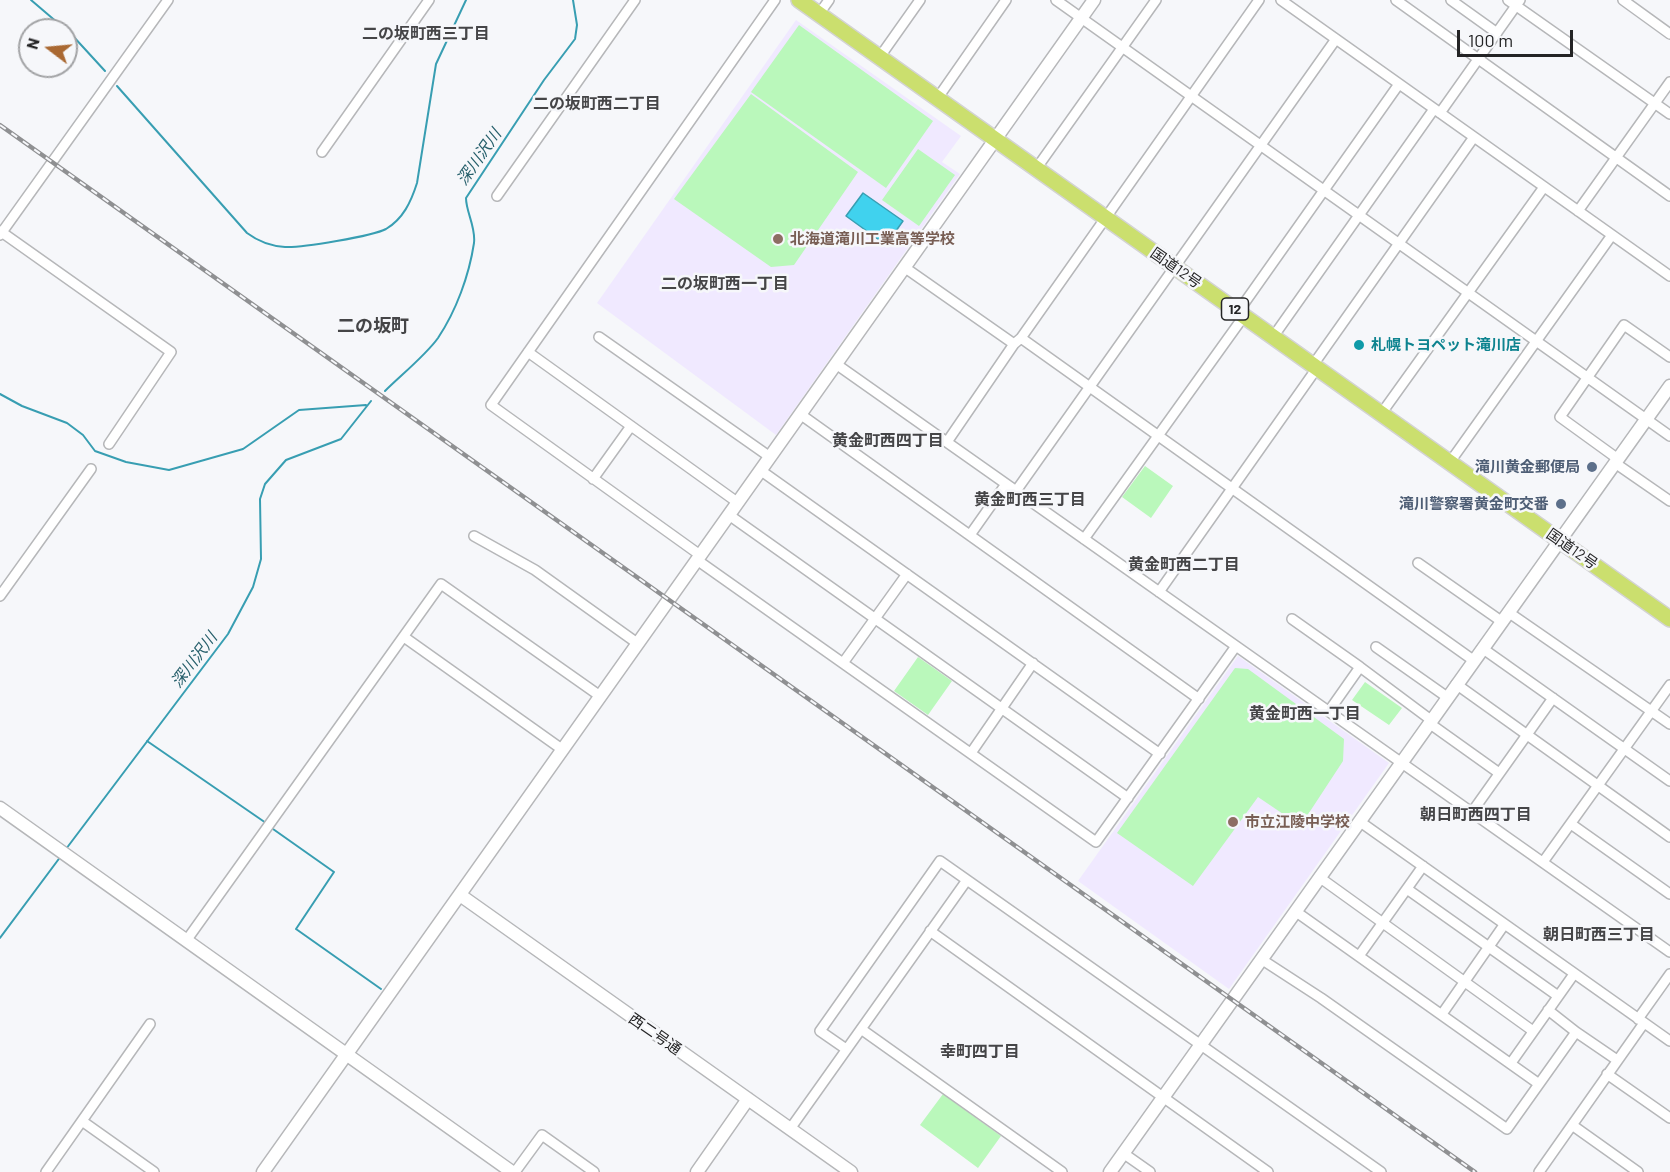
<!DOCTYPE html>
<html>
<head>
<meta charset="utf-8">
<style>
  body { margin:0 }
  #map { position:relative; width:1670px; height:1172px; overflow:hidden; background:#f6f7fa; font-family:Barlow,sans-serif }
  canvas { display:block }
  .north { position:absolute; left:18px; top:18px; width:60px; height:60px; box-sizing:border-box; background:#f6f7fa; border:2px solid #a2a3a5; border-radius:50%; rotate:286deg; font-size:16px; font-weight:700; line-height:24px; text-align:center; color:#242425 }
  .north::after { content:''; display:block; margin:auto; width:21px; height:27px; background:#aa6932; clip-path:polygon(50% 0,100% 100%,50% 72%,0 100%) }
  .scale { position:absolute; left:1457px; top:30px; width:116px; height:27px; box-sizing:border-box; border:3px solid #242425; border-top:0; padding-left:8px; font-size:18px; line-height:21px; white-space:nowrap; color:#242425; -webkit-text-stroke:4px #f6f7fa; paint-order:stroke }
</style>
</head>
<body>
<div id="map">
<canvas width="1670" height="1172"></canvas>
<div class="north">N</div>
<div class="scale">100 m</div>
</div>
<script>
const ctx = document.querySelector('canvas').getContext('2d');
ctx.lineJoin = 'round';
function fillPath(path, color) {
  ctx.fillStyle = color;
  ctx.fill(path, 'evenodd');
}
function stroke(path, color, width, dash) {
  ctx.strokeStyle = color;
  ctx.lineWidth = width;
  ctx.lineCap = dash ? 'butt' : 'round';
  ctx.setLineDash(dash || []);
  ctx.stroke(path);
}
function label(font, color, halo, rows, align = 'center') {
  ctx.font = font + ' Barlow,"Noto Sans JP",sans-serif';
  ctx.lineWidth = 5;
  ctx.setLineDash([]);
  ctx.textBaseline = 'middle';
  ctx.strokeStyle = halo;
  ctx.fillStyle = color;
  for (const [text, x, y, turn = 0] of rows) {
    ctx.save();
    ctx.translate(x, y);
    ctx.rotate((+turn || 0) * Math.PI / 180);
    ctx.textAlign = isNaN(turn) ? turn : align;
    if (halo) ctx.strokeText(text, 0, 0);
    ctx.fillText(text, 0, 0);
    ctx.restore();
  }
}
fillPath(new Path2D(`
  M796,20L961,136L942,162L960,174L776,435L597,303Z
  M1238,656L1389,763L1229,989L1078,881Z`), '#f0e9ff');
fillPath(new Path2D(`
  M799,25L933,121L886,188L751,92Z
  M751,94L858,172L794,265L771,267L674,199Z
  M918,149L955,175L919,226L882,200Z
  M1145,466L1173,486L1151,518L1122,497Z
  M918,657L952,681L928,715L894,691Z
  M1235,668L1248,669L1344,739L1343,761L1305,819L1292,820L1258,797L1193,886L1117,833Z
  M1365,682L1402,708L1389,725L1352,700Z
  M943,1094L1001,1136L978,1168L920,1125Z`), '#baf8bb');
const water = new Path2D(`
  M863,193L903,221L886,245L846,216Z`);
fillPath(water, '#40d2ee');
stroke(water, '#389eb2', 1.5);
stroke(new Path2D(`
  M31,0L72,35L105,71
  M117,86L247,233C259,242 270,246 285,247C301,248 373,236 386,229C403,219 411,202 417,183L436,64L466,0
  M385,391C400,376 426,355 438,338C456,311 469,276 474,243C476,227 466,212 466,198L544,80L575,39L577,25L573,0
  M0,394L22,406L67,423L83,435L95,451L126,462L169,470L243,449L299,410L366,405
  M147,741L266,823
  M273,829L334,872L296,929L381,989
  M66,849L228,634L253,587L261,559L260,499L265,484L286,460L341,439L371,401
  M0,938L61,856`), '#389eb2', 2);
const minor = new Path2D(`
  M1056,0L1670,436
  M1281,0L1670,276
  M1396,0L1670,196
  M1451,0L1497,33
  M1508,0L1670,114
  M1623,0L1670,34
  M819,14L829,0
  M879,58L920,0
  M937,99L1006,0
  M1440,113L1520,0
  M322,152L429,0
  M1036,169L1156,0
  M497,196L635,0
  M1578,211L1670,82
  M0,231L171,352L109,444
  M0,235L168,0
  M904,267L1014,344
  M1238,312L1399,84
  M599,337L770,457
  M1273,337L1434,109
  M1021,338L1473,660
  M528,352L737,502
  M836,364L1670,952
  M1313,365L1474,137
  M800,414L1199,699
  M1381,414L1544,187
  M947,442L1014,344L1021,338L1259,0
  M1618,459L1560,417L1624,325L1670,357
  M1450,462L1612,235
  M1615,463L1670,501
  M760,470L1160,754
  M593,479L631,426
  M1016,491L1336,39
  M729,515L1128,798
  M970,535L1006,484
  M474,536L535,570L637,643
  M1084,539L1244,316
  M700,555L491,405L775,0
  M697,560L1096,842L1236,646
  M1418,563L1501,621
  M1159,592L1317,368
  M0,596L91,469
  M1508,612L1670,724
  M1292,619L1360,667
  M404,637L563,750
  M1376,647L1447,697
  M1482,648L1670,781
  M843,663L907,574
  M1456,684L1670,837
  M1329,711L1360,667L1431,720
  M1429,723L1499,773
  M971,753L1033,663
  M1472,812L1553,698
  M1359,821L1670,1041
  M1571,824L1670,894
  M1543,862L1670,685
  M1319,877L1533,1031
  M1407,889L1558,996
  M1295,911L1539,1084
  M930,931L1268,1172
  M186,941L441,584L600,696
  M1359,956L1423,866
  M1261,959L1321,998L1507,1129L1576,1032L1617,1060
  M1548,1010L1576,1032
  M1442,1014L1504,925
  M1638,1019L1670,974
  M861,1029L1062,1172
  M846,1049L820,1031L940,861L967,880
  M1511,1063L1574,974
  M1607,1074L1670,1118
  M82,1121L154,1172
  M1572,1125L1638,1172
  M790,1129L967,880L1381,1172
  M1123,1153L1150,1172
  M46,1172L150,1024
  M515,1172L542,1135L594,1172
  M1539,1172L1644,1023`);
const tertiary = new Path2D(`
  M0,808L512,1172
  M460,895L851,1172
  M263,1172L1094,0
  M697,1172L748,1099
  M1110,1172L1670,386`);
const trunk = new Path2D(`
  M799,0L1670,619`);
stroke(minor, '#b6b7b9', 12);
stroke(tertiary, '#b6b7b9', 15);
stroke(trunk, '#d3d3d3', 18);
stroke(minor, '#fff', 9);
stroke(tertiary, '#fff', 12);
stroke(trunk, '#cbdf6e', 15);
const rail = new Path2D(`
  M0,125L1475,1172`);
stroke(rail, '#8f9092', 4.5);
stroke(rail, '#f6f7fa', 2, [7]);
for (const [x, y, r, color] of [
  [778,239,6,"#8d6e63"],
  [1359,345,6,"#0f9aa8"],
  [1592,467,6,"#5c6f8a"],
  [1561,504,6,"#5c6f8a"],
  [1233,822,6,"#8d6e63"]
]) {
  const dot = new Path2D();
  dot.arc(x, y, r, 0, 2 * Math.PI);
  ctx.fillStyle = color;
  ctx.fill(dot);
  stroke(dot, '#f6f7fa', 2);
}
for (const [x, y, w] of [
  [1235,309,27]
]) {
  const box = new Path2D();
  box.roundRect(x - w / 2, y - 11, w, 22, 4.5);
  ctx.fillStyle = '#f6f7fa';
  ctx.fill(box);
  stroke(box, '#242425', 1.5);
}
label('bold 14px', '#242425', null, [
  ["12",1235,309]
]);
label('bold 15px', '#785e54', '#f6f7fa', [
  ["北海道滝川工業高等学校",790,239],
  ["市立江陵中学校",1245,822]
], 'left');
label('15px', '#242425', '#f6f7fa', [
  ["国道12号",1176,268,35],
  ["国道12号",1572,549,35],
  ["西二号通",655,1034,35]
]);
label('bold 15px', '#0d838f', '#f6f7fa', [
  ["札幌トヨペット滝川店",1371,345]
], 'left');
label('bold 15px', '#4e5e75', '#f6f7fa', [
  ["滝川黄金郵便局",1580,467],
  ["滝川警察署黄金町交番",1549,504]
], 'right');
label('bold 16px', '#454547', '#f6f7fa', [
  ["二の坂町西三丁目",426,34],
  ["二の坂町西二丁目",597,104],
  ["二の坂町西一丁目",725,284],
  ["黄金町西四丁目",888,441],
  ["黄金町西三丁目",1030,500],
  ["黄金町西二丁目",1184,565],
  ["黄金町西一丁目",1305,714],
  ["朝日町西四丁目",1476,815],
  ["朝日町西三丁目",1599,935],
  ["幸町四丁目",980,1052]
]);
label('italic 16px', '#265f6b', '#f6f7fa', [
  ["深川沢川",479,157,-55],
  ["深川沢川",194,660,-53]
]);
label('bold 18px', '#454547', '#f6f7fa', [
  ["二の坂町",373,326]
]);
</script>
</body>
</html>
